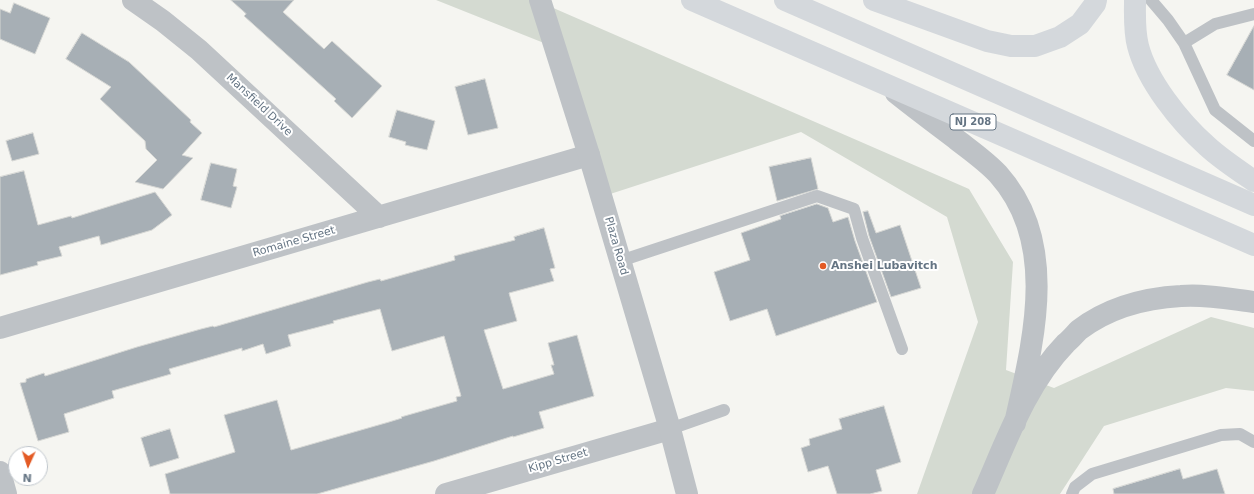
<!DOCTYPE html>
<html>
<head>
<meta charset="utf-8">
<style>
  body { margin:0 }
  #map { position:relative; width:1254px; height:494px; overflow:hidden; background:#f5f5f1; font-family:"DejaVu Sans",sans-serif }
  canvas { display:block }
  .north { position:absolute; left:8px; top:446px; width:40px; height:40px; box-sizing:border-box; background:#fff; border:1px solid #c1c7cd; border-radius:50%; rotate:183deg; font-size:11px; font-weight:700; line-height:16px; text-align:center; color:#647483 }
  .north::after { content:''; display:block; margin:auto; width:14px; height:18px; background:#e35a24; clip-path:polygon(50% 0,100% 100%,50% 72%,0 100%) }
</style>
</head>
<body>
<div id="map">
<canvas width="1254" height="494"></canvas>
<div class="north">N</div>
</div>
<script>
const ctx = document.querySelector('canvas').getContext('2d');
ctx.lineJoin = 'round';
function fillPath(path, color) {
  ctx.fillStyle = color;
  ctx.fill(path, 'evenodd');
}
function stroke(path, color, width, dash) {
  ctx.strokeStyle = color;
  ctx.lineWidth = width;
  ctx.lineCap = dash ? 'butt' : 'round';
  ctx.setLineDash(dash || []);
  ctx.stroke(path);
}
function label(font, color, halo, rows, align = 'center') {
  ctx.font = font + ' "DejaVu Sans",sans-serif';
  ctx.lineWidth = 4;
  ctx.setLineDash([]);
  ctx.textBaseline = 'middle';
  ctx.strokeStyle = halo;
  ctx.fillStyle = color;
  for (const [text, x, y, turn = 0] of rows) {
    ctx.save();
    ctx.translate(x, y);
    ctx.rotate((+turn || 0) * Math.PI / 180);
    ctx.textAlign = isNaN(turn) ? turn : align;
    if (halo) ctx.strokeText(text, 0, 0);
    ctx.fillText(text, 0, 0);
    ctx.restore();
  }
}
fillPath(new Path2D(`
  M436,0H535L969,189L1013,262L1006,370L1054,388L1211,317L1254,328V391L1226,388L1104,426L1060,494H917L978,322L947,217L801,132L601,197L554,47Z`), '#d4dad1');
const building = new Path2D(`
  M231,0H294L283,12L324,49L332,41L382,86L352,118L334,101L336,99L244,16L246,14Z
  M14,3L50,18L35,54L0,39V9L10,13Z
  M1254,26V90L1227,75Z
  M82,33L129,62L191,120L190,122L202,133L182,155L193,158L163,189L135,182L157,160L146,149L145,141L100,99L111,87L66,59Z
  M485,79L498,128L468,135L455,87Z
  M397,110L435,121L427,150L405,145L406,142L389,137Z
  M33,133L39,154L12,161L6,141Z
  M811,158L818,189L777,201L769,167Z
  M211,163L237,169L233,186L237,187L231,208L201,200Z
  M24,171L38,225L71,216L72,218L155,192L172,215L152,230L101,245L99,236L59,247L62,256L37,262L38,265L0,275V177Z
  M817,204L828,208L833,222L848,217L855,241L877,302L776,336L767,309L730,321L714,272L750,260L741,233L781,219L780,216Z
  M868,211L876,233L900,225L921,288L891,297L869,236L863,212Z
  M544,228L555,268L550,269L554,281L509,293L517,321L484,330L503,389L554,374L551,365H554L548,343L577,335L594,396L539,412L544,428L513,437V436L434,461L317,494H170L165,474L235,452L224,415L277,400L291,450L389,422L402,418L401,417L457,401L456,397L461,396L444,336L392,351L380,309L333,321L334,323L288,335L291,346L266,354L263,344L242,351V348L169,369L171,374L112,391L114,398L64,414L69,432L38,441L20,383L26,382V379L44,373L45,376L137,347L201,329L213,326L214,327L368,282L380,279L381,281L455,260L454,256L515,240L514,237Z
  M884,406L901,462L876,470L882,491L870,494H837L828,466L808,472L801,448L810,445L809,439L842,429L839,419Z
  M170,429L179,458L150,467L141,438Z
  M1180,469L1183,479L1217,469L1225,494H1114L1113,489Z`);
fillPath(building, '#a7afb5');
stroke(building, '#d6d7d4', 1);
stroke(new Path2D(`
  M1151,0L1168,20L1184,43L1215,110L1254,141
  M1184,43L1215,24L1254,14
  M620,261L817,196L854,209L862,238L902,349
  M670,429L724,410
  M1072,494L1075,487L1092,474L1221,435L1240,434L1254,442`), '#bec2c6', 12);
stroke(new Path2D(`
  M133,0L163,21L199,50L379,217
  M0,328L589,155
  M0,472L6,494
  M446,494L670,429`), '#bec2c6', 22);
stroke(new Path2D(`
  M540,0L589,155L670,429L687,494
  M896,93C916,109 936,124 956,139C970,150 986,161 998,174C1060,243 1033,342 1015,423
  M983,494C1006,442 1026,384 1066,343C1071,339 1075,334 1079,330C1108,308 1145,298 1181,296C1205,294 1230,299 1254,302`), '#bec2c6', 22);
stroke(new Path2D(`
  M692,0L1254,245
  M785,0L1254,205
  M874,0L987,41L1011,46H1035L1060,37L1080,24L1095,4L1096,0
  M1135,0C1135,15 1134,31 1138,46C1147,81 1180,122 1207,146C1221,159 1238,170 1254,181`), '#d4d8dc', 22);
for (const [x, y, r, color] of [
  [823,266,4,"#e35a24"]
]) {
  const dot = new Path2D();
  dot.arc(x, y, r, 0, 2 * Math.PI);
  ctx.fillStyle = color;
  ctx.fill(dot);
  stroke(dot, '#fff', 1.5);
}
for (const [x, y, w] of [
  [973,122,46]
]) {
  const box = new Path2D();
  box.roundRect(x - w / 2, y - 8, w, 16, 3);
  ctx.fillStyle = '#fff';
  ctx.fill(box);
  stroke(box, '#647483', 1);
}
label('bold 10px', '#647483', null, [
  ["NJ 208",973,122]
]);
label('11px', '#647483', '#fff', [
  ["Mansfield Drive",259,105,43],
  ["Romaine Street",294,242,-16],
  ["Plaza Road",616,246,74],
  ["Kipp Street",558,461,-16]
]);
label('bold 11px', '#647483', '#fff', [
  ["Anshei Lubavitch",831,266]
], 'left');
</script>
</body>
</html>
